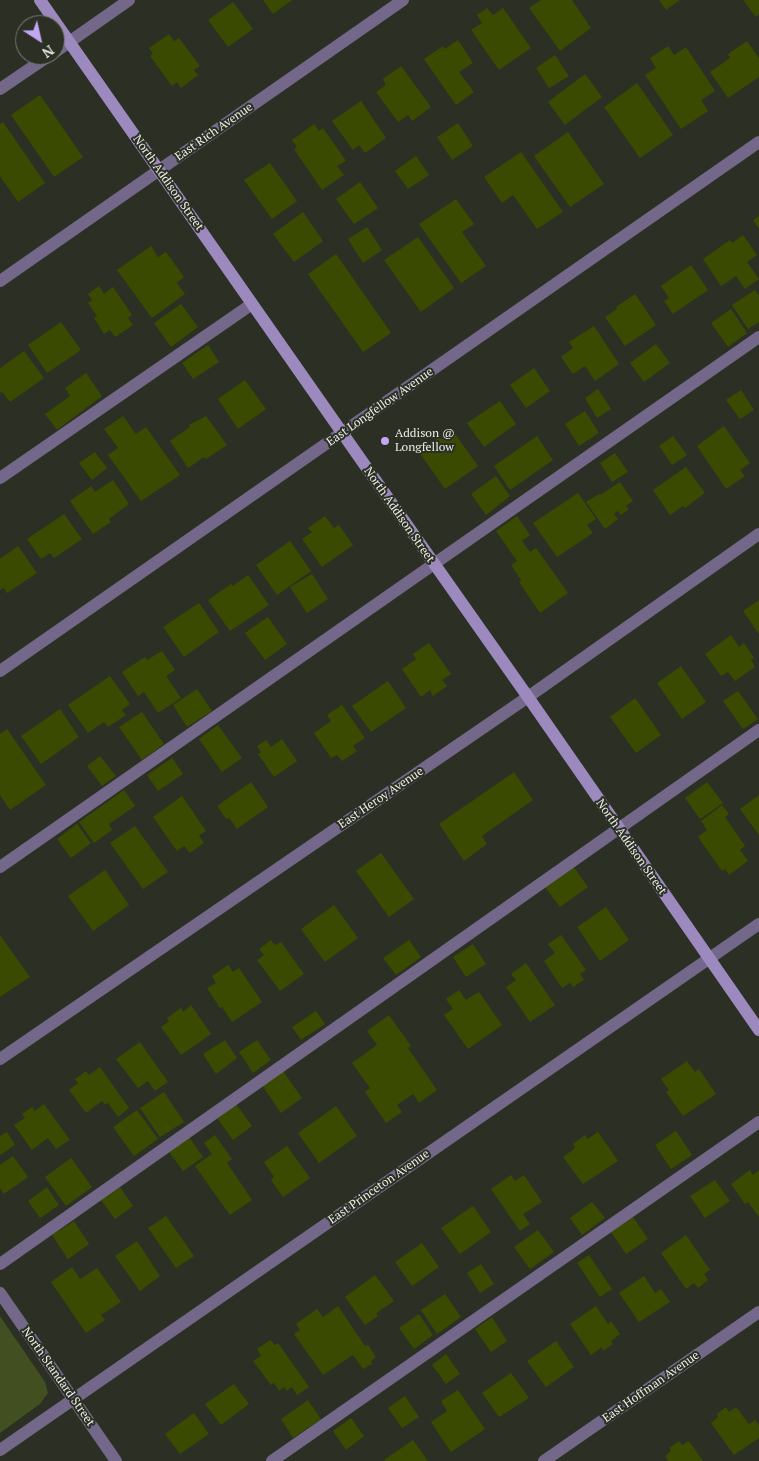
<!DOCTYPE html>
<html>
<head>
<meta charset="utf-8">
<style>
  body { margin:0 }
  #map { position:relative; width:759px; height:1461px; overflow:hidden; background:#2b2f24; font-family:"PT Serif",serif }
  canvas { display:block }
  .north { position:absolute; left:15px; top:15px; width:50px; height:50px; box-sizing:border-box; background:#2b2f24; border:1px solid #787b72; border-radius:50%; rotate:145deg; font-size:14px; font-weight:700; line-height:20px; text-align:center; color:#ebeee7 }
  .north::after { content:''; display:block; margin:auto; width:18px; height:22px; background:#c3a7f2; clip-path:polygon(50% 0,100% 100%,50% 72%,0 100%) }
</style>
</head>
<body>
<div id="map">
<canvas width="759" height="1461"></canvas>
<div class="north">N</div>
</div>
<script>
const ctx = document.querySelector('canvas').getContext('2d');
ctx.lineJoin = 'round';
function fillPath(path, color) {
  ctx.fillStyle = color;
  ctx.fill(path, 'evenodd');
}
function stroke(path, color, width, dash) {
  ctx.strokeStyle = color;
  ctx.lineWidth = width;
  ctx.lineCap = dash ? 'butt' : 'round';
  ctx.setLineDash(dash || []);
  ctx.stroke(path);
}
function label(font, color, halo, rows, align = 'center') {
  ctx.font = font + ' "PT Serif",serif';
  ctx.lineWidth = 4;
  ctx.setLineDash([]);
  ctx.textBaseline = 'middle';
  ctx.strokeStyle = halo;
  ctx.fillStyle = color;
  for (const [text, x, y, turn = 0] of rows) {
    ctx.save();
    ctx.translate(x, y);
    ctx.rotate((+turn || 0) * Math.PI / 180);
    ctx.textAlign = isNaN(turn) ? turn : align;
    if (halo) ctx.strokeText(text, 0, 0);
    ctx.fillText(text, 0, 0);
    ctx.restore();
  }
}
fillPath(new Path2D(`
  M0,1316L45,1382L48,1393L40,1404L0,1433Z`), '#414f21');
fillPath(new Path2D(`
  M263,0H292L273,14Z
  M541,0H572L591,28L560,51L529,8Z
  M659,0H680L666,10Z
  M743,0H759V14L756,17Z
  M233,2L253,29L228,47L208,20Z
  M487,8L493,15L503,8L531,48L499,70L471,30L482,23L477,15Z
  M169,34L174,41L179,38L200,66L194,70L198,75L181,88L177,82L172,86L150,56L153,54L149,48Z
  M458,40L473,63L459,72L474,92L456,105L424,59L443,46L445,49Z
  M747,41L759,58V77L728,98L710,72L730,58L728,54Z
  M668,46L674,55L686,47L715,91L701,100L708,111L681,129L645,75L656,68L650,58Z
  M555,55L569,76L549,88L536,68Z
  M401,66L431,107L412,121L408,115L398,122L376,92L386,85L383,79Z
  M585,74L602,97L565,125L548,102Z
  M637,83L673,135L640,158L604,107Z
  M40,95L83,157L54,177L11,115Z
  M361,101L386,138L365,153L359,145L353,150L332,121Z
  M3,122L45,183L18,202L0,176V124Z
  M458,123L473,146L452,160L437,137Z
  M314,124L319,131L323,128L346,161L337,166L344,175L322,190L294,149L297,147L292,140Z
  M568,132L604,184L570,207L534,156Z
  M521,152L563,212L537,229L513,195L502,203L484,177Z
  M416,156L429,175L408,189L395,171Z
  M270,163L297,201L272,219L244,180Z
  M360,182L378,208L354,224L336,199Z
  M456,199L474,224L462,232L486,266L461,283L419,224Z
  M303,212L323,241L294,262L273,234Z
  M759,216V229L753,220Z
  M367,227L382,250L363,263L348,239Z
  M743,235L757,255L747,262L759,279L745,289L736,276L721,286L703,259L730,240L732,243Z
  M418,237L454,288L421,312L384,260Z
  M151,246L158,257L166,252L184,277L177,283L185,294L152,318L117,270Z
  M336,254L391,333L363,352L308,274Z
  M691,265L708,290L673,314L664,301L669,298L661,286Z
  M99,286L104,294L113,287L132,315L128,318L133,325L115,337L110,330L104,334L94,318L97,316L88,303L92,300L88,294Z
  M755,290L759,296V322L748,329L732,305Z
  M635,294L656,325L625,346L605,317L617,309L616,307Z
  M181,304L198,327L171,347L154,323Z
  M731,309L747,333L728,347L711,323Z
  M61,322L81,350L47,373L28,345Z
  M594,326L619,364L595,381L585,366L573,374L561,357L573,348L569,342Z
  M656,344L670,363L644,382L630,363Z
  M208,345L219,362L193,379L182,363Z
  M24,351L44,378L10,402L2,392L0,393V368Z
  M534,368L550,391L526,408L510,385Z
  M86,373L102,396L57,430L45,414L70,396L65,388Z
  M245,380L266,409L238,429L218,399Z
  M598,389L611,409L597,418L585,398Z
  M741,390L754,410L740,419L726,400Z
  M500,401L516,424L484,447L467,423Z
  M585,411L599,433L579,446L565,424Z
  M123,416L136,434L146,427L180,475L141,501L108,455L118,448L104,429Z
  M206,416L227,445L206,459L204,457L188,468L170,441L190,427L189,425Z
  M724,426L750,463L740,470L745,476L726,489L697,446Z
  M453,431L478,466L445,489L419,452L439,437L441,439Z
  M537,436L553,460L510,490L494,466Z
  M673,436L687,455L672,465L659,446Z
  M95,452L107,468L92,480L79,463Z
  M615,453L628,472L612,482L600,463Z
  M686,467L705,493L685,508L683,506L670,515L653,490Z
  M496,476L510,496L486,515L471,494Z
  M113,480L129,504L109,519L111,522L93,534L70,501L91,486L95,492Z
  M620,482L633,501L626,506L629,509L621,515L618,511L614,514L618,519L605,529L586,502L599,494L600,495Z
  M578,493L596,519L587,525L593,533L557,557L533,523Z
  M64,514L82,539L54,558L50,553L41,559L27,539Z
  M325,516L334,528L339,525L353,545L322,567L302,539L312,532L308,528Z
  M517,516L530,535L522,541L530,552L536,548L568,593L540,613L519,582L521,580L511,565L517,561L496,531Z
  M290,541L311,571L277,595L256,565Z
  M18,546L37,573L7,593L4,588L0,590V559Z
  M312,574L328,599L307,613L290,587Z
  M248,575L269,605L230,631L208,600L231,584L233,586Z
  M759,600V634L743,611Z
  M199,603L219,632L184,657L163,627Z
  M268,617L287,644L265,660L245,633Z
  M731,635L739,647L744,643L754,658L751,660L755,667L735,681L728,672L721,676L705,654Z
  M429,643L451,674L442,680L447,686L433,696L430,690L421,697L402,669L416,659L413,654Z
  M162,651L175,670L166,676L181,698L158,713L144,692L138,696L122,672L145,657L147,660Z
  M681,666L706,702L682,719L657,683Z
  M110,676L130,704L122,710L126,715L108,727L104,722L88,733L68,705Z
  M388,681L406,708L371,732L352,706Z
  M197,689L212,711L187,727L173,705Z
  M738,691L758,719L743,729L723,701Z
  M635,698L661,735L636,753L610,717Z
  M342,705L365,738L353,746L357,751L342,761L337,755L331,758L314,733L331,721L327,715Z
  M60,709L79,737L41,764L21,736Z
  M142,712L164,744L142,760L119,727Z
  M218,725L242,758L222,772L199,739Z
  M7,729L46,785L10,810L0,795V734Z
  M282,739L297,761L274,777L258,754L261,752L257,746L266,740L271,747Z
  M100,756L116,776L102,786L87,766Z
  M172,758L183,774L158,791L147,775Z
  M514,772L533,800L482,836L487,844L464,861L439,824Z
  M251,782L268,807L237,829L229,818L226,819L217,806Z
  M707,782L723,803L700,819L685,798Z
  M124,790L135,806L109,824L112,830L94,843L79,822Z
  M759,795V835L740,809Z
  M182,796L206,831L199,835L204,843L190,853L184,846L177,851L153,817Z
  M722,805L729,814L725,817L745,846L740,850L748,861L729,875L725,869L722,871L698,837L707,830L701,821Z
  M77,824L91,843L71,858L57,839Z
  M135,826L168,872L143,889L110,843Z
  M381,853L414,899L389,917L356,871Z
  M573,866L588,887L560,907L545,887Z
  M105,870L129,905L93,931L68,896Z
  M334,905L358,938L325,962L301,929Z
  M606,907L629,940L600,961L577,927Z
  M0,935L30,977L0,997Z
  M561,935L586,970L580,974L584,980L573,987L570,983L562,988L544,961L555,953L548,944Z
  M271,940L275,945L281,942L304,974L280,991L257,960L264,955L259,949Z
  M409,940L421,957L396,975L383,958Z
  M473,944L486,964L466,977L453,957Z
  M526,963L555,1005L530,1022L506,987L516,980L511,974Z
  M228,965L233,972L239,968L262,1002L232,1022L222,1007L220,1008L207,988L216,983L212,976Z
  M459,990L466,1000L479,992L502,1025L468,1049L444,1015L453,1009L446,999Z
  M191,1005L211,1034L181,1055L161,1027L169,1021L167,1018L181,1008L183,1012Z
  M316,1011L325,1024L301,1040L292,1027Z
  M389,1015L411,1046L408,1048L437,1090L419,1103L413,1094L397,1105L402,1112L386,1123L365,1092L370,1088L352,1063L377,1045L367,1031Z
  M225,1040L237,1058L216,1074L203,1054Z
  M257,1040L271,1060L253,1073L239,1052Z
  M140,1042L168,1082L155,1091L148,1081L138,1088L116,1059Z
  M687,1061L695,1072L699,1069L716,1094L683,1116L666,1092L669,1090L661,1079Z
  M100,1067L129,1108L118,1117L108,1103L105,1105L102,1101L86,1113L69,1090L78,1083L75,1079L86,1071L89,1075Z
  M283,1071L302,1098L281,1113L262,1085Z
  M164,1092L184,1122L160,1137L140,1108Z
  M44,1104L70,1140L56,1149L48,1138L32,1150L14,1125L25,1118L22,1114L32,1107L35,1111Z
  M236,1104L252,1126L233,1140L217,1118Z
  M336,1106L357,1136L319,1163L298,1133Z
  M137,1110L158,1139L134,1156L113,1127Z
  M676,1131L692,1155L671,1169L655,1145Z
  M7,1132L15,1145L0,1155V1136Z
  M598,1132L618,1161L583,1184L563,1157L575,1148L573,1144L585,1135L588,1139Z
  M215,1135L232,1159L227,1163L252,1200L230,1215L195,1166L212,1154L204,1143Z
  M189,1137L203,1157L183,1171L169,1152Z
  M287,1146L310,1178L283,1197L271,1180L274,1177L264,1162Z
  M13,1156L28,1177L4,1194L0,1188V1165Z
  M71,1158L92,1187L66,1206L45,1177Z
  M750,1170L753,1175L759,1170V1217L748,1202L745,1204L731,1184Z
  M511,1175L515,1181L524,1175L542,1202L523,1214L530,1224L520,1231L491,1189Z
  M715,1180L730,1201L705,1218L690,1196Z
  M47,1187L59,1205L40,1218L28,1201Z
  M120,1187L133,1206L115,1219L101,1200Z
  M592,1202L605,1218L582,1235L570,1218Z
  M473,1206L491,1232L460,1254L441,1228Z
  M166,1216L194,1256L176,1268L148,1228Z
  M633,1217L648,1239L626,1254L611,1232Z
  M74,1221L89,1244L68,1259L52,1235Z
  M538,1230L554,1252L530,1269L514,1247Z
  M686,1235L710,1270L704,1274L708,1280L698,1288L694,1283L686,1289L661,1253Z
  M137,1241L160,1276L140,1291L115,1256Z
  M422,1243L439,1267L412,1286L395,1262Z
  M589,1255L612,1289L600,1297L577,1263Z
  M481,1264L494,1284L480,1293L467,1273Z
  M72,1267L80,1279L97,1268L121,1302L101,1315L105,1320L86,1333L51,1282Z
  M375,1275L394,1301L376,1313L378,1316L365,1325L345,1297Z
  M644,1276L655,1293L661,1289L670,1302L639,1322L619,1293Z
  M445,1294L461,1317L437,1334L421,1310Z
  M338,1306L365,1346L368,1345L376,1357L371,1361L372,1364L363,1369L353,1355L323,1375L294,1334L300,1330L296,1324L317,1309L323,1317Z
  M596,1306L608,1324L611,1321L620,1334L611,1341L613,1344L603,1351L602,1347L591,1355L570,1324Z
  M419,1314L433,1335L414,1349L399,1328Z
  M492,1317L507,1341L491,1352L475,1329Z
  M270,1340L275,1345L278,1343L309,1387L297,1395L292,1387L287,1391L284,1387L279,1391L274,1383L271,1385L253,1361L261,1356L257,1349Z
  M556,1341L574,1367L546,1387L527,1361Z
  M446,1354L460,1374L446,1384L432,1365Z
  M511,1373L529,1398L499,1417L482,1393Z
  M234,1384L249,1404L221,1425L205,1404Z
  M458,1390L485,1429L451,1452L431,1422L447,1411L441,1401Z
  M405,1396L419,1417L402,1428L388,1408Z
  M308,1400L321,1419L293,1438L281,1419Z
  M726,1407L729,1412L736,1407L749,1424L755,1420L759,1425V1438L734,1455L711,1423L718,1417L717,1414Z
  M194,1413L209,1434L180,1454L165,1434Z
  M351,1418L364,1436L346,1450L333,1431Z
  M413,1440L428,1461H385L384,1460Z
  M679,1441L682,1445L689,1441L703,1461H668L665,1456L671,1451L669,1448Z`), '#3a4b01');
stroke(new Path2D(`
  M55,52L129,0
  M0,89L50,55
  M0,478L252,304
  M0,867L759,337
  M0,1264L759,730
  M272,1461L759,1122`), '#74688a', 12);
stroke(new Path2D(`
  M0,281L403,0
  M0,671L759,142
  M0,1059L528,697L759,534
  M0,1293L116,1461
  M0,1450L759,924
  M544,1461L759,1312`), '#74688a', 12);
stroke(new Path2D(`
  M40,0L357,454L528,697L759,1030`), '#9c89be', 12);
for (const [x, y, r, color] of [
  [385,441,5,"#c3a7f2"]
]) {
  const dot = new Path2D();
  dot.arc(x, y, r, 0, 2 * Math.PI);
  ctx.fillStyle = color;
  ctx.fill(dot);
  stroke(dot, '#2b2f24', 2);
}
label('12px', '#ebeee7', '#2b2f24', [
  ["East Rich Avenue",214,132,-35],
  ["North Addison Street",168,183,55],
  ["East Longfellow Avenue",380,407,-35],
  ["North Addison Street",399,515,55],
  ["East Heroy Avenue",381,798,-34],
  ["North Addison Street",631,847,55],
  ["East Princeton Avenue",379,1187,-35],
  ["North Standard Street",58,1377,55],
  ["East Hoffman Avenue",651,1387,-35]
]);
label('12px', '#ebeee7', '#2b2f24', [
  ["Addison @",395,434],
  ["Longfellow",395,448]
], 'left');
</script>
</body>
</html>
